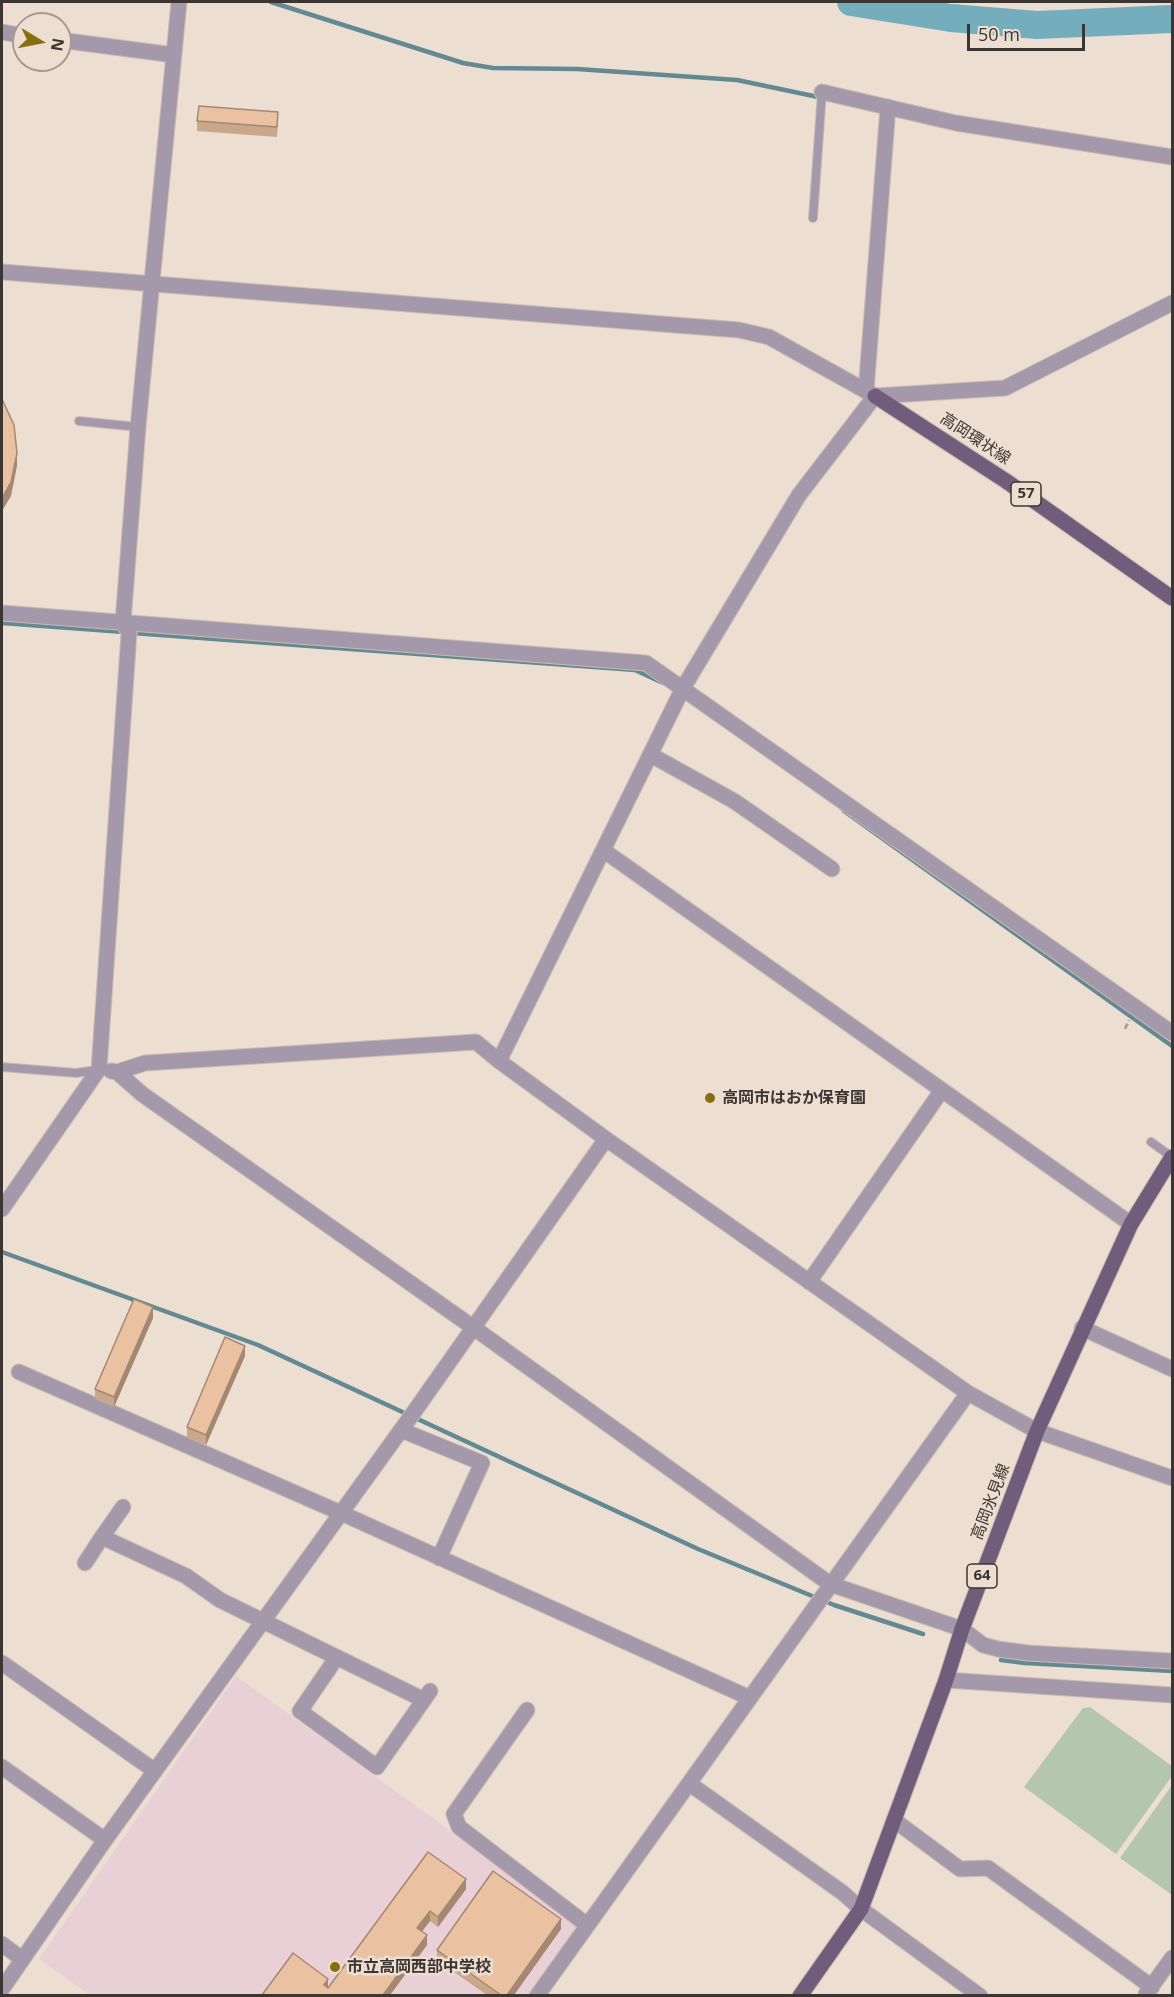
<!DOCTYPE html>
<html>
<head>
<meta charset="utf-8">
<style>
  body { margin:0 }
  #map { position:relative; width:1174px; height:1997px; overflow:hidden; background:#edded2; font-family:"Open Sans",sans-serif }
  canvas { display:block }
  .frame { position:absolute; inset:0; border:3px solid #3c3632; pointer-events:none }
  .north { position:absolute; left:12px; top:12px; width:60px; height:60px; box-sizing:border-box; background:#edded2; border:2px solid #a69b92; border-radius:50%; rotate:100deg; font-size:16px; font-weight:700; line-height:24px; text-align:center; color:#3c3632 }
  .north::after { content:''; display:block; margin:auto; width:21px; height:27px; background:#896e0f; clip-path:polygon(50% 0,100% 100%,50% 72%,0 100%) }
  .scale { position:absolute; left:967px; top:24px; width:118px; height:27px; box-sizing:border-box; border:3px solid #3c3632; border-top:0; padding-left:8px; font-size:18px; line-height:21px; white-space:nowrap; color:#3c3632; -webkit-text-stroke:4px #edded2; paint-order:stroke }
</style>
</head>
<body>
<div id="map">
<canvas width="1174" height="1997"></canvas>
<div class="frame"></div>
<div class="north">N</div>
<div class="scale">50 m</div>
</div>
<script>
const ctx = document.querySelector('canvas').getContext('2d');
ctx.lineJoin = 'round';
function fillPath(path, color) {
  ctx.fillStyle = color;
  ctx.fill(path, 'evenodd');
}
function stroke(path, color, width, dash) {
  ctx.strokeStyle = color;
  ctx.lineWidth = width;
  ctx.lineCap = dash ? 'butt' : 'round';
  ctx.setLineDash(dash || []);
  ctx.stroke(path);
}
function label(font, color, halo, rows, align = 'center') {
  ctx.font = font + ' "Open Sans","Noto Sans JP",sans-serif';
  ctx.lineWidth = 5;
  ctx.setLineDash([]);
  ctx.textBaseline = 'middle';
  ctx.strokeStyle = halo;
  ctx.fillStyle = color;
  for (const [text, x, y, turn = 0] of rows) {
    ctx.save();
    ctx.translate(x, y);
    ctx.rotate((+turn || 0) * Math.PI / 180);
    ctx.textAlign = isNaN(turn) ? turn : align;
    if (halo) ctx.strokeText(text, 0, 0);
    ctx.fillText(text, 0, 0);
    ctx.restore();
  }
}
fillPath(new Path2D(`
  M236,1676L581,1925L530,1995H90L39,1959Z`), '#e9cfd6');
fillPath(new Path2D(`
  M1090,1707L1172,1766V1776L1116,1854L1024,1787L1083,1708Z
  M1172,1785V1895L1120,1858Z`), '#b4c6ad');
stroke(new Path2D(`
  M271,2L463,63L493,68L577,69L737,80L823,98
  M2,623L124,632
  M133,633L635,670L663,683
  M844,811L1172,1046
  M2,1252L258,1345L698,1549L834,1605L923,1634
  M1001,1660L1025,1663L1172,1671`), '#638993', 4.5);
stroke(new Path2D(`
  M851,2L951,18L1037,25L1172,19`), '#74adbc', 28);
const service = new Path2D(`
  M813,218L822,92
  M79,421L138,427
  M2,1067L76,1073L97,1070
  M1151,1142L1172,1157`);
const minor = new Path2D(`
  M2,32L24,36
  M60,40L174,55
  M822,92L956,123L1172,157
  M866,391L888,107
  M2,613L646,663L1172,1033
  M651,755L734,801L832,869
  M603,850L1131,1224
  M499,1061L683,688L799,495L875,396L1005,388L1172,303
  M111,1071L117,1072L145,1063L476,1042L499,1061L606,1139L968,1393L1037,1431L1172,1478
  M117,1072L142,1094L474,1328L830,1584L962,1629L983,1645L998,1649L1028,1653L1172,1661
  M2,1209L99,1069L129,633L123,622L138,427L179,2
  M809,1282L942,1090
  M1082,1328L1172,1369
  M19,1372L341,1513L750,1698
  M401,1430L482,1463L439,1558
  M123,1507L102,1537L186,1576L220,1600L424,1700
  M85,1563L102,1537
  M337,1657L300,1711L377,1767L430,1691
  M2,1663L155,1771
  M946,1680L1172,1695
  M527,1710L454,1814L459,1827L587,1925
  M2,1767L105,1840
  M690,1784L843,1893L861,1909L980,1996
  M894,1820L960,1869L988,1868L1152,1987
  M2,1944L22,1959
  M2,1989L105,1840L414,1412L606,1139
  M1146,1994L1172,1958
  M537,1996L968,1393`);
const tertiary = new Path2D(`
  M2,272L739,330L769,337L875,396`);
const primary = new Path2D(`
  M875,396L1006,481L1172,598
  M800,1996L861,1909L946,1680L962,1629L1037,1431L1131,1224L1172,1157`);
stroke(service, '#cabcb2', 10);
stroke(minor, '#cabcb2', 17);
stroke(tertiary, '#cabcb2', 17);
stroke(primary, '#cabcb2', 17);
stroke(new Path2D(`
  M1125,1029L1129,1020`), '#ada198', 3, [6, 3]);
stroke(service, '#a499ab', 8);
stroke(minor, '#a499ab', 15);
stroke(tertiary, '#a499ab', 15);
stroke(primary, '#705d7c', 15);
fillPath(new Path2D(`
  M197,121L278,122L277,137L197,131Z
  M153,1318L114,1407L95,1399V1389Z
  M245,1356L206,1445L187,1437V1427Z
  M428,1852L466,1889L438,1927L430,1921L422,1931L427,1945L390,1995H262L328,1979V1988Z
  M561,1929L514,1995H487L437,1960V1950Z`), '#c9a78b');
fillPath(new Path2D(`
  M17,453V466L11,496L2,511V498Z
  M153,1307V1318L114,1407V1397Z
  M245,1346V1356L206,1445V1435Z
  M466,1879V1889L438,1927V1917Z
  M430,1911V1921L417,1938V1928Z
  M561,1919V1929L514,1995H507Z
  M427,1935V1945L390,1995H383Z
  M328,1979V1989L324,1985Z`), '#a48871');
const building = new Path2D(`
  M199,106L278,112L277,127L197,121Z
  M2,399L14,425L17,453L11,482L2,498Z
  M134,1299L153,1307L114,1397L95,1389Z
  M225,1337L245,1346L206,1435L187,1427Z
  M428,1852L466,1879L438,1917L430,1911L417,1928L427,1935L383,1995H262L293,1953L328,1979L324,1985L328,1988Z
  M493,1871L561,1919L507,1995H501L437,1950Z`);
fillPath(building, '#eac2a2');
stroke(building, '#a48871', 1.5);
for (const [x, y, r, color] of [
  [710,1098,6,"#896e0f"],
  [335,1967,6,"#896e0f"]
]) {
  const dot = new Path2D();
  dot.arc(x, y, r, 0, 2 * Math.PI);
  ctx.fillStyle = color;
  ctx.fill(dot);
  stroke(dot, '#edded2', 2);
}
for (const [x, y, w] of [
  [1026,494,30],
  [982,1576,30]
]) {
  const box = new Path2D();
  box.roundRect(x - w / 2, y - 12, w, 24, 4.5);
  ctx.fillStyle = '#edded2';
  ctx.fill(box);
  stroke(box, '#3c3632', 1.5);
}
label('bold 15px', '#3c3632', null, [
  ["57",1026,494],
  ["64",982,1576]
]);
label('16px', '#3c3632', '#edded2', [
  ["高岡環状線",975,439,33],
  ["高岡氷見線",991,1502,-69]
]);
label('bold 16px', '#3c3632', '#edded2', [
  ["高岡市はおか保育園",722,1098],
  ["市立高岡西部中学校",347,1967]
], 'left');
</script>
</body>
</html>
